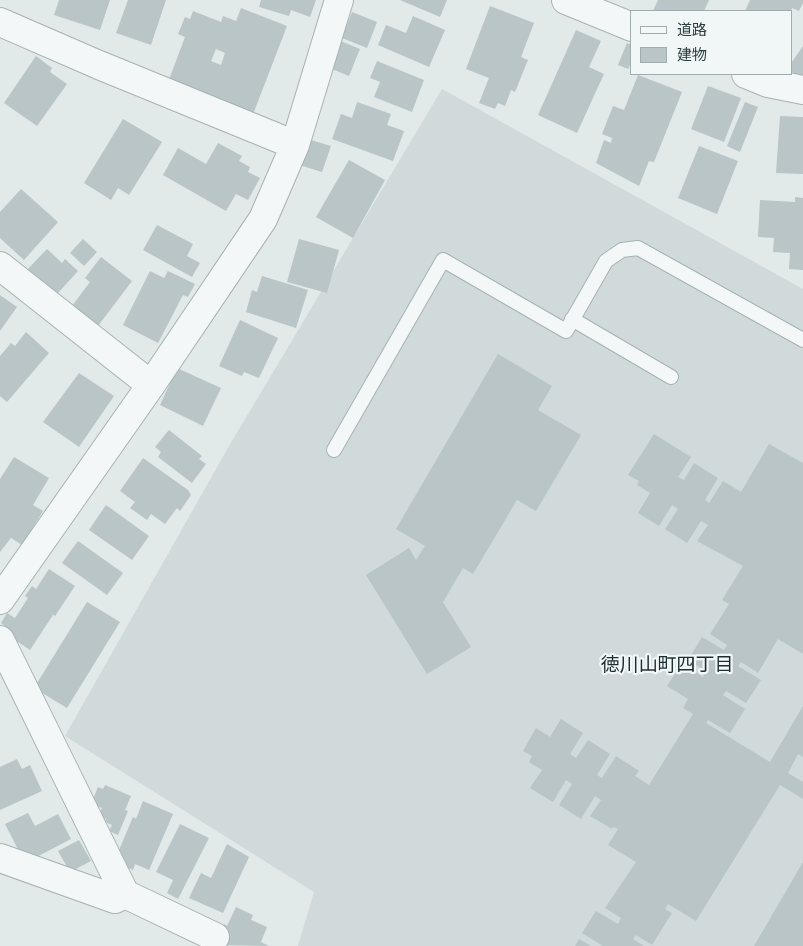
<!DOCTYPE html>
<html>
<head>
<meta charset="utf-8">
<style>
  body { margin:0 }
  #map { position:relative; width:803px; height:946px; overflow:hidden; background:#e1e9e9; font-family:Jost,"Noto Sans JP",sans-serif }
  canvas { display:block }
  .legend { position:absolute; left:630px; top:10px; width:162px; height:65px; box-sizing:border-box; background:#f1f6f7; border:1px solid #a2acae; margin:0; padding:6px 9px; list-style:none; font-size:15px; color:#2b3e40 }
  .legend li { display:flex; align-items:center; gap:10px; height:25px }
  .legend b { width:25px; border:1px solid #a2acae }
</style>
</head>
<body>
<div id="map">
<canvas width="803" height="946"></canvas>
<ul class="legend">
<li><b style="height:6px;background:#f4f7f8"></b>道路</li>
<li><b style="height:14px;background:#b9c5c6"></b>建物</li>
</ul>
</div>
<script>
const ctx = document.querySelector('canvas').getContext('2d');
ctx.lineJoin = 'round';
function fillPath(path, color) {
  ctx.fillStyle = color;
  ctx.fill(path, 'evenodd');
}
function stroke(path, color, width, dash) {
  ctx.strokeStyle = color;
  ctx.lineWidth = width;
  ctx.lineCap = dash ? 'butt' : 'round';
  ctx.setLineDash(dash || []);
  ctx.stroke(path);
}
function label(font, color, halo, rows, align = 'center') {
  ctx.font = font + ' Jost,"Noto Sans JP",sans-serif';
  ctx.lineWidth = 4.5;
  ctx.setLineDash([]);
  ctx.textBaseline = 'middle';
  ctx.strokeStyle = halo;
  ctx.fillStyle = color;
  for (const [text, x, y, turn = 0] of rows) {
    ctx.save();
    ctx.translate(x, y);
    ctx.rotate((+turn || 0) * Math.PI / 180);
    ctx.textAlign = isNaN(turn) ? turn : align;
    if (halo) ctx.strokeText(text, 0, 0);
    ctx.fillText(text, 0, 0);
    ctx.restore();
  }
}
fillPath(new Path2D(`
  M442,89L803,289V946H298L314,892L65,736L229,446Z`), '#d0dadb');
fillPath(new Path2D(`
  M59,0H110L100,30L54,15Z
  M128,0H166L151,45L116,33Z
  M261,0H316L310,17L291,10L289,16L259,7Z
  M400,0H447L440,17Z
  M658,0H709L704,11H653Z
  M750,0H803V3L799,11L792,8L791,11H745Z
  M490,6L534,23L521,57L528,60L515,92L511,90L505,106L498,103L495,109L479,103L489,78L466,69Z
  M241,8L287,26L252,117L167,85L185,37L178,34L185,17L190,19L193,11L221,22L223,16L236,21ZM216,49L225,53L221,65L211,61Z
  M352,12L377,22L367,48L342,38Z
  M413,16L445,30L429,67L378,45L386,25L406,33Z
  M576,30L601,41L589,67L604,74L577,133L538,115Z
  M338,40L360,49L349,76L327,67Z
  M627,43L632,45V61L628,69L618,65Z
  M803,46V80L792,72V62Z
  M36,56L52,68L50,72L67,84L37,126L4,103Z
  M377,61L424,80L412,112L374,97L380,82L370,78Z
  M638,75L682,92L654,162L649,161L639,186L596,163L604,140L611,143L612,138L602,134L613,106L624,110Z
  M708,86L741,98L724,142L691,129Z
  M357,102L391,114L387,125L404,131L393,161L332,139L341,114L352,118Z
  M745,102L758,107L740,152L727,146Z
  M780,116L803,117V174L776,173Z
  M123,119L162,142L129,195L118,188L111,200L84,183Z
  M301,137L331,146L322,172L293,163Z
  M218,143L242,156L239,161L250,167L248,172L260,178L248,200L236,194L226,211L163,175L178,148L206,164Z
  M699,146L738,161L717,214L678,198Z
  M349,160L385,180L353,238L316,217Z
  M21,189L58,222L24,260L0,238V212Z
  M795,197L803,198V270L789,269L790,253L773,252L774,238L758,237L760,200L795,202Z
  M157,225L193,244L187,256L200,263L192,277L143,250Z
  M83,239L97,252L84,266L70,253Z
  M299,239L339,250L327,293L287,282Z
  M47,249L62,263L65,259L78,271L48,304L24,273Z
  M101,257L132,281L95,330L69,310L90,282L85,278Z
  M150,271L164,278L168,271L195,284L188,297L183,295L158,343L123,325Z
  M262,276L308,290L296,328L246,312L252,290L257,292Z
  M0,295L17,307L0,331Z
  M240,320L278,338L259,378L244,372L242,376L219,366Z
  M26,332L49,353L7,402L0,396V356L11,343L15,346Z
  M498,354L552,386L538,410L581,435L536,511L517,500L473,574L463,568L443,602L471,647L427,674L366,575L409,548L416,560L425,546L396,529Z
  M177,368L221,388L203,426L160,405Z
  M79,373L114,396L79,447L43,422Z
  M169,430L202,456L199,459L206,464L192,483L158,457L161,452L155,447Z
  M654,434L691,457L678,477L684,480L694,463L718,478L705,500L709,503L723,481L741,492L769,444L803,463V654L778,639L758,673L741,662L738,666L761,680L746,703L726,691L723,695L745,709L730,733L708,720L706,723L770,762L803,706V757L798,754L788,773L803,782V799L780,785L696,921L668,904L665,909L672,913L652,945L636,935L633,939L644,946H603L582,933L596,911L618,924L621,918L605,908L636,862L608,845L618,829L613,827L612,829L590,816L601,800L595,796L581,819L559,805L572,784L566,780L553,802L530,788L542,770L529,762L532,756L523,751L536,728L550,737L561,719L583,733L570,754L576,758L588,740L610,754L597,775L602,778L616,756L639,771L635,776L649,785L693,714L683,708L688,699L667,686L682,663L703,677L706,671L688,660L702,637L724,650L727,645L710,634L729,604L722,600L743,566L697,541L708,525L701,521L687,543L665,529L678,509L672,505L659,526L638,513L650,493L637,485L639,481L628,475Z
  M14,457L49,478L33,505L43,511L22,545L11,538L0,552V479Z
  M143,458L188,490L191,495L180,511L177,508L165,524L151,514L147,520L130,508L135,502L120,491Z
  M106,505L149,536L132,560L89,530Z
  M78,541L123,573L107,595L62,563Z
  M49,569L75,586L55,616L49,612L53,615L30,650L6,634L9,629L1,623L7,613L15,618L28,598L25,596L32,586L36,589Z
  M87,602L120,622L67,708L34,688Z
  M17,759L22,769L30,765L42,791L0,810V767Z
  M105,785L131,796L125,810L128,811L118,835L109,831L112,825L105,822L106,819L98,816L102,808L91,804L98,787L103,789Z
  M143,801L173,814L149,870L135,864L133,870L114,862L133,817L136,819Z
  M28,813L35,826L58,814L71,839L25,863L5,824Z
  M180,824L209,838L178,899L167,893L173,880L156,872Z
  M79,840L91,861L70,872L58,851Z
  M227,844L249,857L223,913L189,898L201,873L211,878Z
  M803,862V946H754Z
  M236,907L253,915L251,920L267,927L261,942L269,946L215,945L224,924L227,926Z
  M579,939L591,946H575Z`), '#b9c5c6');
const service = new Path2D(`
  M572,319L671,377
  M334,450L443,260L566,331L606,261L622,250L638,248L803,340`);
const minor = new Path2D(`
  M566,0L632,27
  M0,22L99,65L295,145
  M746,74L768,83L803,90
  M0,266L151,385
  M0,600L151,385L263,219L295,145L339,0
  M0,640L125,894
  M0,858L115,899L125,894L215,937`);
stroke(service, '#a7b2b3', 16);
stroke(minor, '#a7b2b3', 30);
stroke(service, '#f4f7f8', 14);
stroke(minor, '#f4f7f8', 28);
label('19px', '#1d2e31', '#f1f6f7', [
  ["徳川山町四丁目",667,666]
]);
</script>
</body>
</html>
